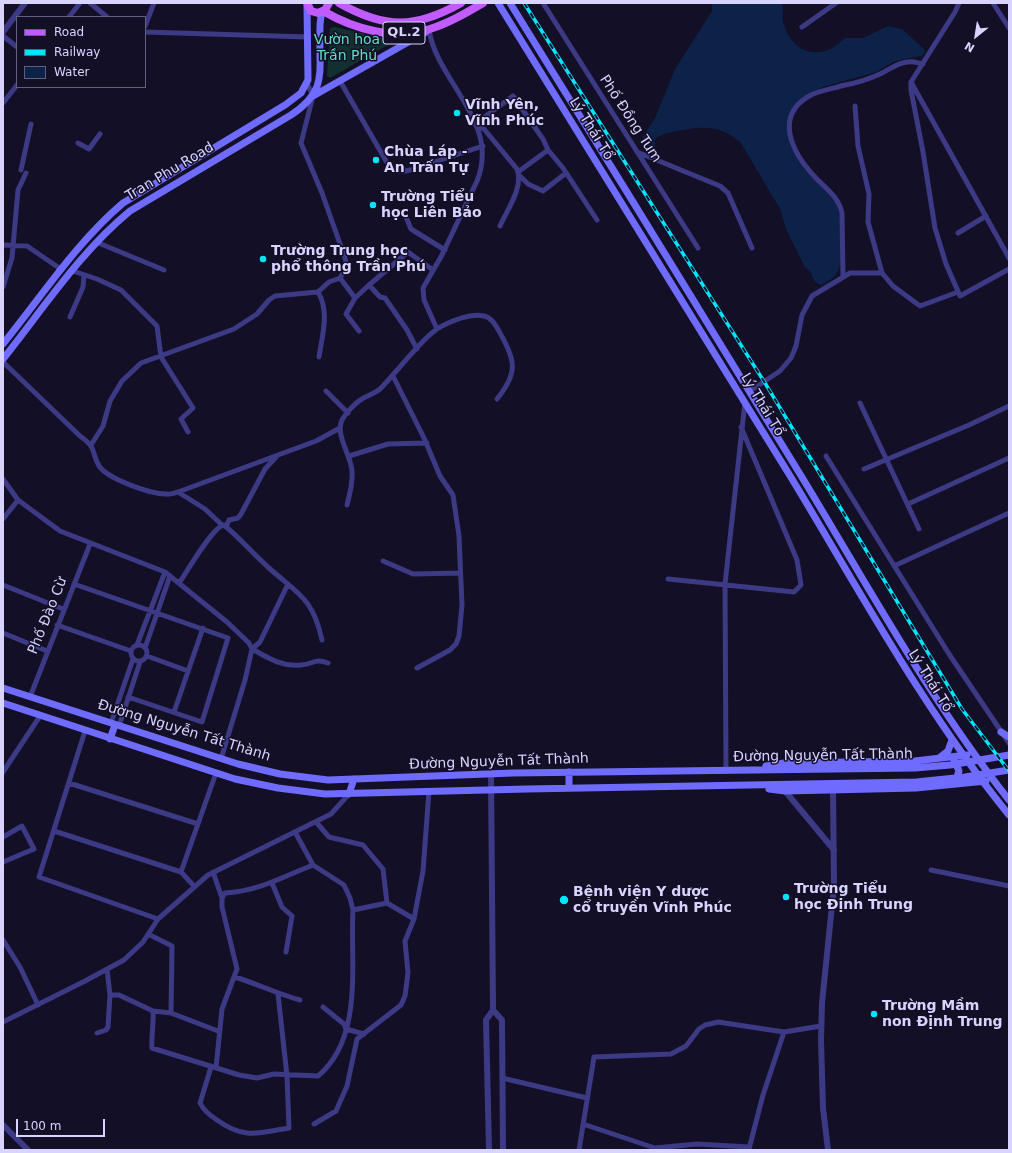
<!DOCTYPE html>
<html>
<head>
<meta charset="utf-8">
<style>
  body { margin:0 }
  #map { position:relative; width:1012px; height:1153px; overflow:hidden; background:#130f26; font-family:"DejaVu Sans",sans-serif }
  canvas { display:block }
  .frame { position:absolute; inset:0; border:4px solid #d9d4ff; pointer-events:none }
  .legend { position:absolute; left:16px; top:16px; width:130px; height:72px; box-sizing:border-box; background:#130f26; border:1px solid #625e7d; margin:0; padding:5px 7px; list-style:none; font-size:12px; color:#d9d4ff }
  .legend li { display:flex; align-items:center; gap:8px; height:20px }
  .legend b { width:20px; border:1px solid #625e7d }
  .north { position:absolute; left:956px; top:16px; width:40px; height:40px; -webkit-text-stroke:3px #130f26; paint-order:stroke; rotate:210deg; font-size:11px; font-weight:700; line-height:16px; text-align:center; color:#d9d4ff }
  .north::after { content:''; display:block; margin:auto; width:14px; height:18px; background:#d9d4ff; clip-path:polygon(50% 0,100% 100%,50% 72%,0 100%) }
  .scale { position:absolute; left:16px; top:1119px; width:89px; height:18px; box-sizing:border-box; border:2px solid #d9d4ff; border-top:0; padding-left:5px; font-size:12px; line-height:14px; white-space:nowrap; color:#d9d4ff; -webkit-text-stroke:3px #130f26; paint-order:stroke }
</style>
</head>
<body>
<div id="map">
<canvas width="1012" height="1153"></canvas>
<div class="frame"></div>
<ul class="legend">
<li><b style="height:5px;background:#c25bff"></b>Road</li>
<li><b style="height:5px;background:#00e5ff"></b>Railway</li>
<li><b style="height:11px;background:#0c2248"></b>Water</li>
</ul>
<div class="north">N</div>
<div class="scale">100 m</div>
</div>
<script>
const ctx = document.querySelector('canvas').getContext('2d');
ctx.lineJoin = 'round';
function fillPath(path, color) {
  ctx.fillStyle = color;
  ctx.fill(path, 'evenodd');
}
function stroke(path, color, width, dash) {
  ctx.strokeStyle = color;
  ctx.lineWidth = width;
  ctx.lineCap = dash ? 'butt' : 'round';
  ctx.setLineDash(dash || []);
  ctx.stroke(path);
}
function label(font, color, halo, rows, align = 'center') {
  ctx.font = font + ' "DejaVu Sans",sans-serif';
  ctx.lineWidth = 3;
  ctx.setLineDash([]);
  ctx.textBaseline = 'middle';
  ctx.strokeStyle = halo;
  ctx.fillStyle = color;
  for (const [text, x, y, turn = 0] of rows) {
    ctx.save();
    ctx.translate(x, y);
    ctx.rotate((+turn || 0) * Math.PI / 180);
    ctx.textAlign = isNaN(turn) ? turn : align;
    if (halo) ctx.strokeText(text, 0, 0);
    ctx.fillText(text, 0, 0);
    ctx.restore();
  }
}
fillPath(new Path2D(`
  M335,27L392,40L393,42L330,78L327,76L330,28Z`), '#12302f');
fillPath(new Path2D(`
  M712,3H782C784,10 781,17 784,25C794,56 823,61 845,38H863L888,26L902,29L924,49L925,53L921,56L895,61L876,72L823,87L800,99L791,109L788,122L790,146L805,170L836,202L840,214L841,261C838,275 833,279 821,285L815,282L810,271L805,267L786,229L780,209L741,143C721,125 703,126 678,131C670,132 661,134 655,139V156L652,155L641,140L655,118L675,69L712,11Z`), '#0c2248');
stroke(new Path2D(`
  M90,3L107,17
  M543,3L698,248
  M959,3L955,12L911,82V90L923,152L935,228L946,264L960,296L1009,269
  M993,3L1009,28
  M69,17L80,3
  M145,26L154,3
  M802,27L836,3
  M429,30C437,82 501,122 477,181L442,255L423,288L424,300L437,329
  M145,32L308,37
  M3,36L17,47
  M340,81L386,161C393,170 399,173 410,170L483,146
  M911,82L1009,258
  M3,103L17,85
  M855,106L858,146L869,194L868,222L882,273L893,286L920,306L958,292
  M78,143L89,149L100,134
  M548,150L563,168L597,220
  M637,152L720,186L728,193L752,248
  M21,170L31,124
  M519,175L528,184L543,191L566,173
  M406,217L411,229L445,250
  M500,226C507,210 524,187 517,169L484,129L475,124L513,96L543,139L548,150L518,172
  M958,233L986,216
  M96,242L164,270
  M3,245L27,246L62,270
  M73,271L97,279L121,290L157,326L161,357L193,408L181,419L188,432
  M843,277L842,213C838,196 826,189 815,177C792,153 772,114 813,94C823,90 835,88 845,85C857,83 869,79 880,74C889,70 898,62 908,62C913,61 918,63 923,64
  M340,278L355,298L369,285L380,297L385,298L407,330L417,349
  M369,285L408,252L433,270
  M3,287L12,258L18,190L26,173
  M318,292C330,312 322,336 319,357
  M355,298L346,314L359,331
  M70,317L83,287L84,275
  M3,362L80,436C98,449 90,450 99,466C108,479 150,494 166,494C170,495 174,493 178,492L316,441L340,428
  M393,376L424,438L440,476L453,495L459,536L462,605L459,636L456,644L450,650L417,668
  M326,391L348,413
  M750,391L780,371L791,358L796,346L802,315L812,296L850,273H882
  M860,403L919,529
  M91,445L103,426L110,401L122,381L141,363L234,329L257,314L269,300L275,296L318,292L329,282L340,278L347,266L345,258L322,193L301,143L313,96L307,83
  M349,456L388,444L427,443
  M826,456L949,654L1009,743
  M864,469L969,425L1009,406
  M3,479L18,500L60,531L165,572L227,622L249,643L252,649L245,680L221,759
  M178,492L205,509L222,525
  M908,504L1009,458
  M347,505C350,493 353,483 352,471C351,455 335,435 342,420C346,413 355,403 362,399C368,395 374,394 380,389C396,373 425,334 442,326C454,320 471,313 484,316C491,317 497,327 500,333C516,361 518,373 497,399
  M3,519L18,500
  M226,527L229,520L238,518L241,514L265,469L276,457
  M383,561L413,574L460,573
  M894,566L1009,513
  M668,579L794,592L801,585L797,560L741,427
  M179,583C187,572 213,526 224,525C240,538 253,554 269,568C298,594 313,598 322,640
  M74,584L228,638L202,722L128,697
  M288,584L260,642L252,649C268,658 282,667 301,665C315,664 314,658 328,663
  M3,585L63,609
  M57,625L131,651
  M3,633L47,651
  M131 653a8 8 0 1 1 16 0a8 8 0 1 1-16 0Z
  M137,645L165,572
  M145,648L170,576
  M147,656L188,671
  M30,697L90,544
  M174,712L203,628
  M111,723L133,659
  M119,726L140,662
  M85,731L39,877L158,919
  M726,770L725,584L745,402
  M3,772L40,716
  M69,783L198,824
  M316,822L329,837L363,845L383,869L387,903
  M54,831L181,872L194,886
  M3,837L22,826L34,849L3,862
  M931,870L1009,886
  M181,872L216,773
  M213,872L222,898
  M272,883L282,907L292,916L286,952
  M414,919L423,871L429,791
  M148,934L172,946L171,1013
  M3,940L20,967L38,1005
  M235,977C257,984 278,994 300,1000
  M110,995H119L153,1011C154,1024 151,1036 152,1048L239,1075L257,1078L274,1074L318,1076C364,1038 350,962 353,910L350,898L344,885L313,865L295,832
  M323,1007L344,1024L346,1029L364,1034
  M153,1011L171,1013L218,1031
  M3,1022L85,981L124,960L143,942L158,919L208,875L331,814L349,794
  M97,1033L106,1030L108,1027L110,995L107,969
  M211,1067L200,1103C204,1111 210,1115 217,1120C245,1140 258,1133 289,1128L287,1076L278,994
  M216,1068L222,1009L237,969L222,907V898L225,893C259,891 282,877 313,865
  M502,1078L587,1098
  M314,1124L336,1111L347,1086L357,1039L401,1005L405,996L408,973L405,941L414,919L387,903L353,910
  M583,1124L655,1148L697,1144L749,1147
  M749,1149L763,1095L784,1032
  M579,1150L594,1057L671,1054L686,1046L699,1029L705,1025L718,1022L784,1032L821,1026`), '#3d3a85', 5);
stroke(new Path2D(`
  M3,32L25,3
  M785,791L834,850
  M493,1010L502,1020L503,1150
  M3,1125L28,1150
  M489,1150L486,1020L493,1010L491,774
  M828,1150L823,1108L821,1040L822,1003L834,886L833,790`), '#3d3a85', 6);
stroke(new Path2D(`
  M498,3C596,162 695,320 792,479C861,593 925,712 1009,815
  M510,3C607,160 704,316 800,474C867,584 929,699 1009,800
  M313,96L426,32
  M3,344C42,296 76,243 123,203L285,105L301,93L308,80L307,5
  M3,359C43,309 80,252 130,211L291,115C327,91 319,74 320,36C320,27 319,19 323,11
  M3,688L238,764L280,774L328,780L513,773L915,768L950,765L1009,755
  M3,703L235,779L278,788L325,794L527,789L916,782L965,777L1009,770
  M1001,732L1009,737
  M110,739L115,725
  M939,758L948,751L952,740
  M954,760L959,771L955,782
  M766,766L784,763L915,761L967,755
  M569,788V772
  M769,789L785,791L916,788L986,781
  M349,794L354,779`), '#6f6bff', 7);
stroke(new Path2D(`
  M307,3L311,11L318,13L325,10L329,3
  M339,3C385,29 415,29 461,3
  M323,11C354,29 395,41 430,29C449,23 466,13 483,3`), '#c25bff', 8);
const rail = new Path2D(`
  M524,3L765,383L962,709L1009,771`);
stroke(rail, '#00e5ff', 3.5);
stroke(rail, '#130f26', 2, [6]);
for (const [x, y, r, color] of [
  [457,113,4,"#00e5ff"],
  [376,160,4,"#00e5ff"],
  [373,205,4,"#00e5ff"],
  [263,259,4,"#00e5ff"],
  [786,897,4,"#00e5ff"],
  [564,900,5,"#00e5ff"],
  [874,1014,4,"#00e5ff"]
]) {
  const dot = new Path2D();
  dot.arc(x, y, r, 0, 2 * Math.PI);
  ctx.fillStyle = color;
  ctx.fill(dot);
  stroke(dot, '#130f26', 1.5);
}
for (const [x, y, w] of [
  [404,33,42]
]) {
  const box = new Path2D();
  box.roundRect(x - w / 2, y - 11, w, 22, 3);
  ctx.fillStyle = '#130f26';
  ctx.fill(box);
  stroke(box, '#d9d4ff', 1);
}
label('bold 13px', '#d9d4ff', null, [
  ["QL.2",404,33]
]);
label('14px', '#5fe0c0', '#130f26', [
  ["Vườn hoa",347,40],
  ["Trần Phú",347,56]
]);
label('bold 14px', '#d9d4ff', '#130f26', [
  ["Vĩnh Yên,",465,105],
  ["Vĩnh Phúc",465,121],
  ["Chùa Láp -",384,152],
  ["An Trấn Tự",384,168],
  ["Trường Tiểu",381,197],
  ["học Liên Bảo",381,213],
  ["Trường Trung học",271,251],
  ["phổ thông Trần Phú",271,267],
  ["Trường Tiểu",794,889],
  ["học Định Trung",794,905],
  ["Bệnh viện Y dược",573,892],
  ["cổ truyền Vĩnh Phúc",573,908],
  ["Trường Mầm",882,1006],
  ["non Định Trung",882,1022]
], 'left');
label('14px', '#d9d4ff', '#130f26', [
  ["Phố Đồng Tum",630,119,57],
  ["Lý Thái Tổ",591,129,58],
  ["Tran Phu Road",170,172,-31],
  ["Lý Thái Tổ",762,405,59],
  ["Phố Đào Cừ",48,616,-68],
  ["Lý Thái Tổ",930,681,58],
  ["Đường Nguyễn Tất Thành",184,731,17],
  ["Đường Nguyễn Tất Thành",823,756,-1],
  ["Đường Nguyễn Tất Thành",499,762,-2]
]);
</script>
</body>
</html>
